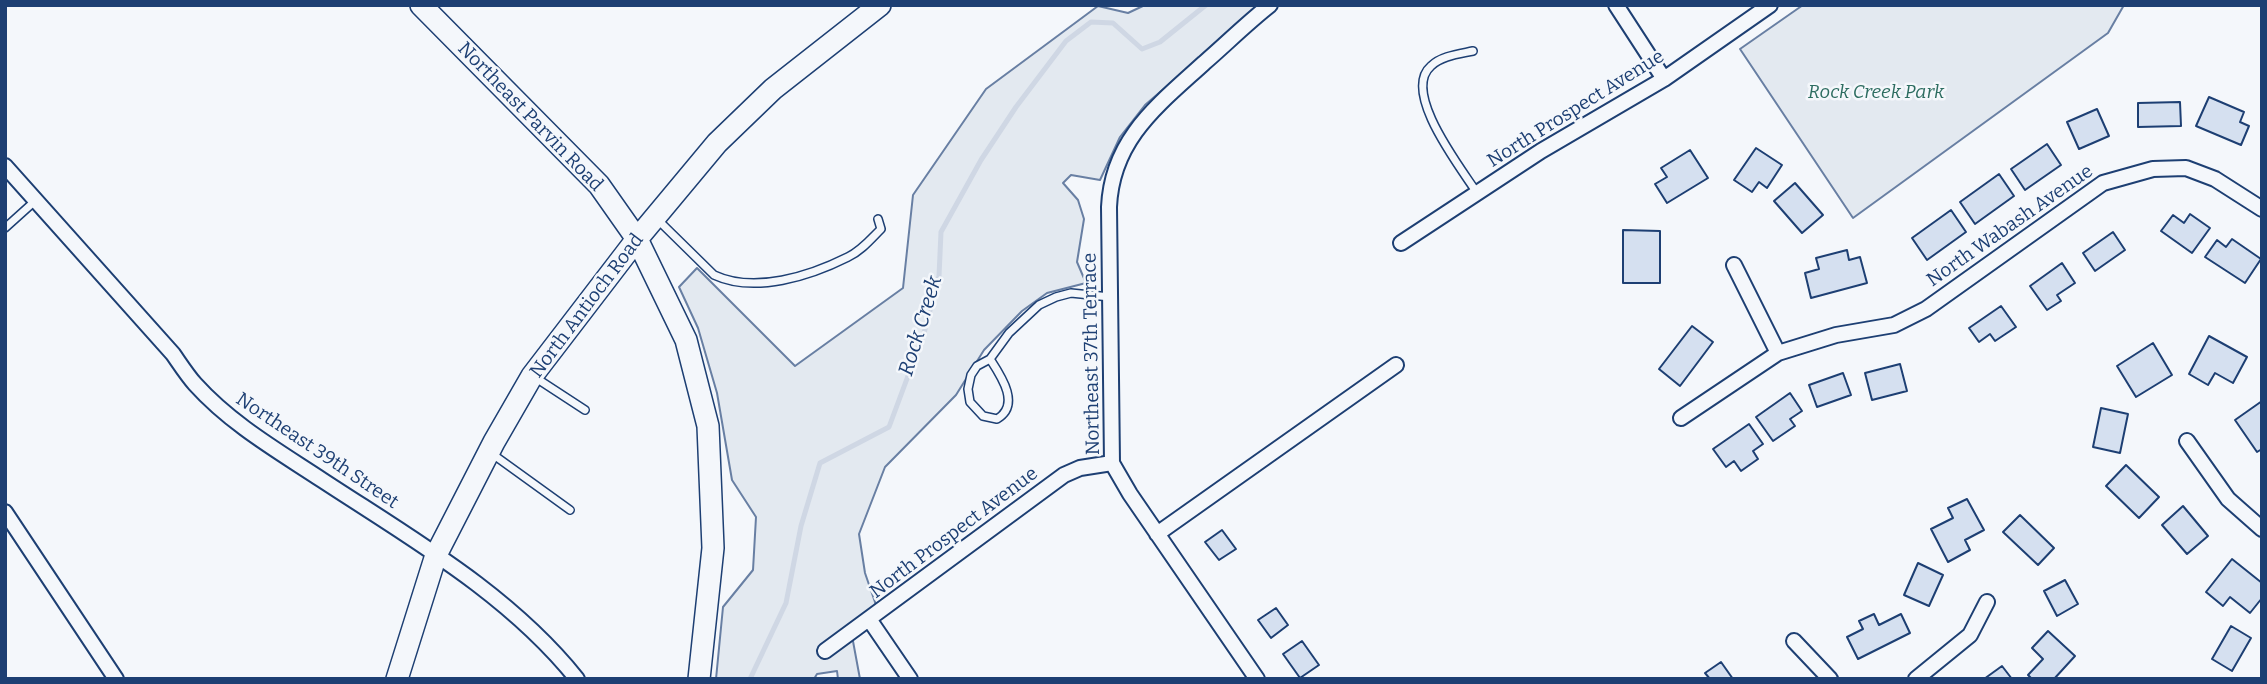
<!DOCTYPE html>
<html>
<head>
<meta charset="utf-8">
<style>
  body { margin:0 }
  #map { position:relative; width:2267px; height:684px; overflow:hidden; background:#f4f7fb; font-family:Bitter,serif }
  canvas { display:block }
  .frame { position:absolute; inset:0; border:7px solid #1d3f73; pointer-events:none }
</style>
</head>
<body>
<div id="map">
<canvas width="2267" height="684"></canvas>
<div class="frame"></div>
</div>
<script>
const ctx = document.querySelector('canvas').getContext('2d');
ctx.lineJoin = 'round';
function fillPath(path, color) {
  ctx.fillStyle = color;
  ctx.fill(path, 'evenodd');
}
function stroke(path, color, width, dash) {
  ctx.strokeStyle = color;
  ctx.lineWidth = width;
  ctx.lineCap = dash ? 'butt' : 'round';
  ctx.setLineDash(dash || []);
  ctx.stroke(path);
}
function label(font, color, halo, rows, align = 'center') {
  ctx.font = font + ' Bitter,serif';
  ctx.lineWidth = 5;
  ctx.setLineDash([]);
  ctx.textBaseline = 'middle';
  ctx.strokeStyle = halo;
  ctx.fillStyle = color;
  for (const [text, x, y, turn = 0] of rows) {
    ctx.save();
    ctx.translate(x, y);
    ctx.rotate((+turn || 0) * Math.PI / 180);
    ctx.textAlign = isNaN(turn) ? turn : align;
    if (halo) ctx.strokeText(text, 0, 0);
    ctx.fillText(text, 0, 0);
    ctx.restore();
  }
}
const green = new Path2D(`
  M1145,5H1261L1145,105L1120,137L1100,180L1071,175L1063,183L1078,200L1084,219L1077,262L1086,283L1047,293L1022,311L984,350L956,395L885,467L859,534L865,573L876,605L850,625L860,679H838L837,671L817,674L814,679H716L723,607L753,570L756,517L732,480L717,393L698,328L679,287L697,268L795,366L903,288L913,195L986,89L1098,6L1128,13Z
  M1803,5H2124L2108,33L1853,218L1740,49Z`);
fillPath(green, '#e3e9f0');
stroke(green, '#687fa3', 2);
stroke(new Path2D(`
  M750,679L786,603L801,526L820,463L889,427L924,333L939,276L941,232L981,160L1016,107L1066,41L1091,22L1113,23L1142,49L1160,42L1206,5`), '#cfd7e4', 5);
const building = new Path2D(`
  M2209,97L2244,112L2240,122L2249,126L2241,145L2196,126Z
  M2180,102L2181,126L2138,127V103Z
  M2097,109L2109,136L2079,149L2067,122Z
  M2047,144L2061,165L2025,190L2011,169Z
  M1756,148L1782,165L1767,188L1759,182L1752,192L1734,180Z
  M1690,150L1708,178L1667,203L1655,184L1667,177L1661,168Z
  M1999,174L2014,196L1975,224L1960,202Z
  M1795,183L1823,215L1802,233L1774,201Z
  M1951,210L1966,232L1927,260L1912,238Z
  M2190,214L2210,228L2192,253L2161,231L2173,215L2184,223Z
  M1623,230L1660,231V283H1623Z
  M2113,232L2125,250L2095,271L2083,253Z
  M2232,239L2261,259L2245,283L2205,257L2217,240L2226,247Z
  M1847,250L1849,260L1860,257L1867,283L1811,298L1805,273L1819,269L1816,258Z
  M2062,263L2075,283L2057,295L2061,301L2047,310L2030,286Z
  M2001,306L2016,327L1995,341L1990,334L1979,342L1969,328Z
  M1692,326L1713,342L1680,386L1659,369Z
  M2209,336L2247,357L2233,383L2215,373L2208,385L2189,374Z
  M2153,343L2172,375L2136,397L2117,366Z
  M1900,364L1907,391L1872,400L1865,373Z
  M1843,373L1851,395L1817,407L1809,385Z
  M1790,393L1802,411L1790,419L1795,426L1773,441L1756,417Z
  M2262,401V449L2257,452L2235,420Z
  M2101,408L2128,414L2120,453L2093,447Z
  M1749,424L1763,444L1753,451L1758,459L1741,471L1734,461L1726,467L1713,449Z
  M2126,465L2159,497L2139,518L2106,486Z
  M1967,499L1984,530L1965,540L1970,550L1948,562L1931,529L1953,518L1948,508Z
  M2183,506L2208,536L2187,554L2162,525Z
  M2020,515L2054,548L2038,565L2003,532Z
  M1222,530L1236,549L1219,560L1205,542Z
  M2232,559L2262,583V598L2250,613L2230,597L2223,606L2206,592Z
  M1918,563L1943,575L1929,606L1904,595Z
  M2065,580L2078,604L2057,616L2044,591Z
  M1276,608L1288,625L1271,638L1258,620Z
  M1874,614L1879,625L1901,614L1910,633L1858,659L1847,637L1863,629L1859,621Z
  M2231,626L2251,638L2232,671L2212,659Z
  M2048,631L2075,656L2054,679H2032L2028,675L2043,659L2032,648Z
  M1302,641L1319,665L1300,678L1283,654Z
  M1721,662L1733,679H1710L1705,673Z
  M2002,666L2012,679H1984Z`);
fillPath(building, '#d5e0f0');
stroke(building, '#1d3f73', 2);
const lane = new Path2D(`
  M1473,51C1459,54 1441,56 1431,66C1401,92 1461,168 1477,193
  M658,220L714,275C755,294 810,276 848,257C861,251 871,239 881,229L878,219
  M5,228L35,201
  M990,359C1001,376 1021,405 997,419L983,416L970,402L968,389L971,375L977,366L990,359L1009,333L1039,305L1056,297L1071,293L1110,297
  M536,378L585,410
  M491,453L570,510`);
const street = new Path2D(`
  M1616,5L1664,79
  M5,166L173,354C180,364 187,375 195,384C231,424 278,451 322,480C412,539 509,594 577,679
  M1401,243L1541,151L1664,79L1770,5
  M1734,265L1778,353
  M1681,418L1778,353L1836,335L1894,325L1926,309L2103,183L2153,169L2186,168L2215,179L2262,209
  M2187,441L2228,499L2262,529
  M5,512L116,679
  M1157,534L1396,365
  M869,619L910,679
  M1794,641L1830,679
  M825,651L1064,475L1080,468L1112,463
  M1257,679L1130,494L1112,463L1109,207C1112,139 1158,105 1204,63C1226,44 1247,23 1270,5
  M1916,679L1970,635L1987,602`);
const secondary = new Path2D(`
  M421,5L599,185L637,239L686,340L708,426L713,548L699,679
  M397,679L436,555L494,442L532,376L637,239L717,143L773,89L880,5`);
stroke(lane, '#1d3f73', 10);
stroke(street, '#1d3f73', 18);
stroke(secondary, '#1d3f73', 24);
stroke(lane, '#f4f7fb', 7);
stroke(street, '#f4f7fb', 14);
stroke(secondary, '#f4f7fb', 21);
label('italic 19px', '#2c6c60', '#f4f7fb', [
  ["Rock Creek Park",1876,93]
]);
label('19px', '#1d3f73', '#f4f7fb', [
  ["North Prospect Avenue",1576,109,-32],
  ["Northeast Parvin Road",530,117,46],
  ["North Wabash Avenue",2010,226,-35],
  ["North Antioch Road",587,306,-53],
  ["Northeast 37th Terrace",1092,354,-91],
  ["Northeast 39th Street",317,451,34],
  ["North Prospect Avenue",954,533,-37]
]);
label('italic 21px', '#1d3f73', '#f4f7fb', [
  ["Rock Creek",921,326,-73]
]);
</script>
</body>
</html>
